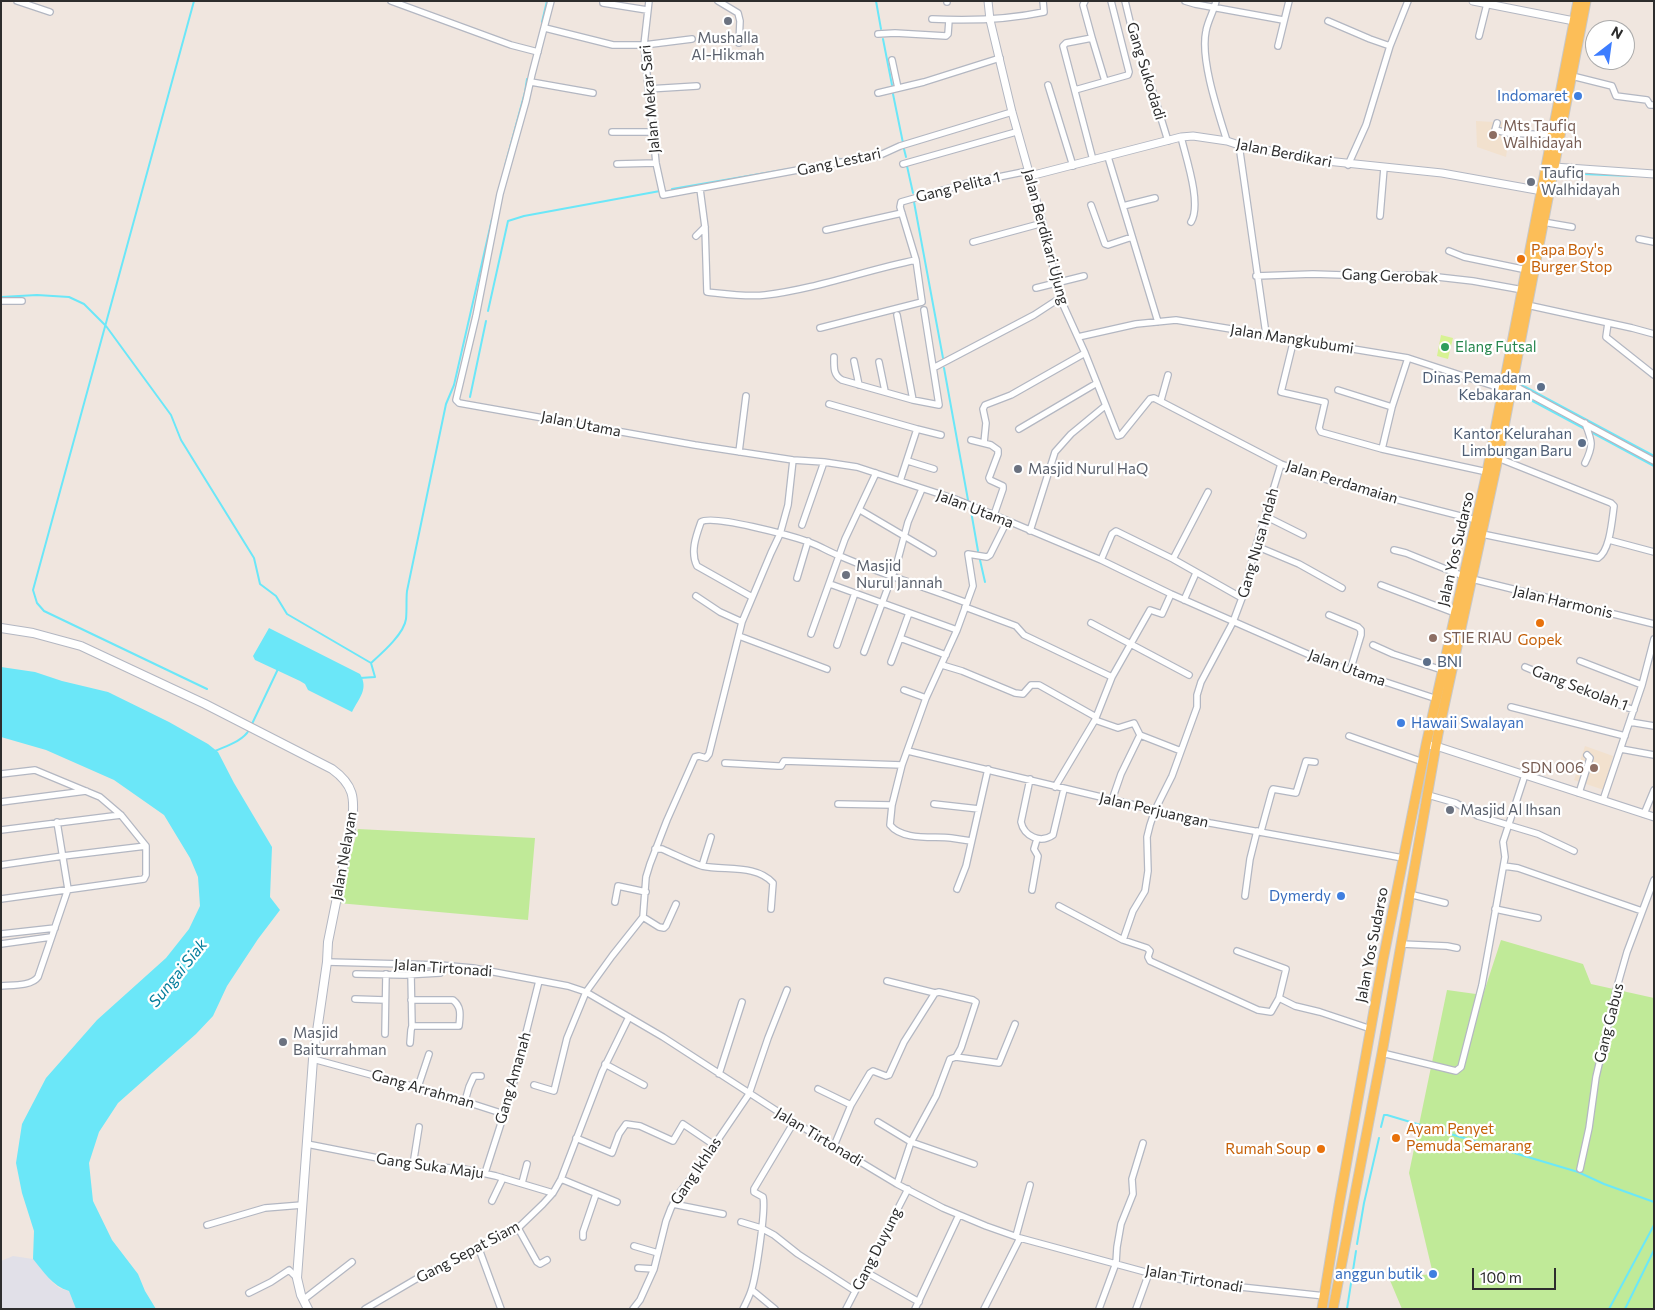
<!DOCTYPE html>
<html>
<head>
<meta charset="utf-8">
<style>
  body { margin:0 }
  #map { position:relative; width:1655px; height:1310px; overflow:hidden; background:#f0e6df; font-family:Commissioner,sans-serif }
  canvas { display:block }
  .frame { position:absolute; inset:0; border:2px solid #2d2d2d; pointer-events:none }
  .north { position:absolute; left:1585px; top:20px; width:50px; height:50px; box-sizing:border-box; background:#fff; border:1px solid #ababab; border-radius:50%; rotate:30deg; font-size:14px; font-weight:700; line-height:20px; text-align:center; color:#2d2d2d }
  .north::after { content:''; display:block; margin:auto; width:18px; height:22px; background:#3d7dff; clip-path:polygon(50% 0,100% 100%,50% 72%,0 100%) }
  .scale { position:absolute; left:1472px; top:1268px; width:84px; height:22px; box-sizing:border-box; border:2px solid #2d2d2d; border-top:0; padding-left:6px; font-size:15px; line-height:18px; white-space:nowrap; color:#2d2d2d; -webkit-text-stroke:4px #fff; paint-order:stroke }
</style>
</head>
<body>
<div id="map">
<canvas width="1655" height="1310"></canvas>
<div class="frame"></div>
<div class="north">N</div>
<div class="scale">100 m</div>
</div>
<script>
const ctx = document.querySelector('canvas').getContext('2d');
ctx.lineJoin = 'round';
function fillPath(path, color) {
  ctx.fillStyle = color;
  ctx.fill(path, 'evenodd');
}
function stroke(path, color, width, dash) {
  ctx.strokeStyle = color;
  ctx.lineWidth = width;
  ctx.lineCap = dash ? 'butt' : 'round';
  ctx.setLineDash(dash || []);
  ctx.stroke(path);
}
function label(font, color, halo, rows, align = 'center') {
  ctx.font = font + ' Commissioner,sans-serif';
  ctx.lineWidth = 4.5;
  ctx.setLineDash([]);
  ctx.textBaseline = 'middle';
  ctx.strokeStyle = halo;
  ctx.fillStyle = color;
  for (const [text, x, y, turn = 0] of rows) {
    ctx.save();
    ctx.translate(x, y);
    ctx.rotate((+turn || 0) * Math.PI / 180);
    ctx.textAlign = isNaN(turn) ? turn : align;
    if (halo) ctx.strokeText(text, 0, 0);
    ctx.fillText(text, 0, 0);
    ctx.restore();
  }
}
fillPath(new Path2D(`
  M13,1256L33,1259L52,1282L59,1288L69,1291L76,1309H1V1261Z`), '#e1e0e8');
fillPath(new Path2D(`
  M1476,121L1511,123L1506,157L1477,147Z
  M1585,746L1613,756L1604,790L1574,780Z`), '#f2e1ce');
fillPath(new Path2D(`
  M358,829L535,838L528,920L338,903Z
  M1501,940L1583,964L1591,984L1654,998V1309H1402L1389,1278L1433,1274L1409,1173L1447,990L1483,995Z`), '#c0ea98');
fillPath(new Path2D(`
  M1441,335L1453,338L1448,359L1437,356Z`), '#d7f293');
fillPath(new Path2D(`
  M269,628L360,674C369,689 359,698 352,712L308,690L305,684L300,681L255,660L253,656Z
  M1,667L35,672L62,681L108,692L169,722L208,744L218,752L234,783L272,847L270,897L280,910L258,939L227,986L213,1016L196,1034L118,1103L99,1132L89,1163L93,1201L112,1240L138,1274L145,1291L156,1309H76L69,1291C52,1286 44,1272 33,1259L34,1231L22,1193L16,1163L22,1124L46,1078L97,1020L166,958L189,929L200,906L198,877L190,858L164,815L114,780L46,750L1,737Z`), '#6be7f8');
stroke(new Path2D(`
  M194,1L33,590L37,603L44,611L207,689
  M876,1L881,29
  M542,22L547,1
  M883,39L892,85
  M893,94L903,143
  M904,149L906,157
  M838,160L882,152
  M505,166L525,92L527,79
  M907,166L913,193
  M1558,173L1631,176
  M672,189L789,169
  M914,202L943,358
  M1,297L37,295L69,297L84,304L106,326L171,415L181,440L254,558L260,584L276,596L287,614L371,663
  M488,311L508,221L524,216L660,191
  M944,368L968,500
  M1516,382L1654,456
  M1514,391L1585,429
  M470,397L486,321
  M1591,432L1654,466
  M971,511L978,551
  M980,560L985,582
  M360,678L375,677L371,663C382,653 404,634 406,619C407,610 406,600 407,591L446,404L454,385L492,219
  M251,726L278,669
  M215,751C226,746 243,741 249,730
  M1381,1127L1384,1115H1387L1578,1172L1604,1184L1654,1202
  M1357,1244L1364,1203L1379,1138
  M1347,1309L1356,1251
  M1609,1309L1654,1225
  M1625,1309L1654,1250`), '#6be7f8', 2);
const minor = new Path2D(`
  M17,1L50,12
  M391,1L511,45L538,52
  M551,1L532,74L526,101L500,194L476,316L456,400L459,403L695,445L793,460L824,462L857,467L955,499L994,515L1101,560L1171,594L1328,663L1437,699
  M603,1V3L647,10
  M649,1L644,45L656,163L663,195L830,164L878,156L900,146L1012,112
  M718,1L738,13L740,21L739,43
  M1085,1L1083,5L1092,38L1066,43L1063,46L1093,160
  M1125,1L1133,34L1148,76L1168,141
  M1185,1L1195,4L1283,20
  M1216,1C1214,11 1208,20 1206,31C1200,59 1218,112 1227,141
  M947,2V1
  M932,19C970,21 1006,20 1044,12L1043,1
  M1328,21L1370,39L1390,46
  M545,28L613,45H644L692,39
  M878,34L895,33L946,36L948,34L949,20
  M1479,36L1487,4
  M1092,38L1105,81
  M1278,46L1289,1
  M892,60L898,88
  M1572,76L1612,86L1616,96L1647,100L1650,105H1654
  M531,82L593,93
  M1048,85L1073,166
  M648,89L697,86
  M1075,90L1128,75L1129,72L1111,1
  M878,93L924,82L1000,58
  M1497,123L1495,130L1508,133L1553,135
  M612,132H653
  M1181,137C1186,158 1202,204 1191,222
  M1239,145L1266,334
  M1108,157L1158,322
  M617,164L656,163
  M903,164L1016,132
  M1348,165L1366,125L1390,46L1408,1
  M1030,176L1043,223L1060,298L1085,353L1118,436L1121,435L1150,399L1154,398L1281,464C1345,488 1411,503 1476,520
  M700,189L705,227L707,292C726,294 746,297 765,295C816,289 866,270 916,260
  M1091,205L1105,244L1108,245L1132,237
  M1123,206L1155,198
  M1380,216L1384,168
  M1543,222L1572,227
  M826,230L902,213
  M696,236L705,227
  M1639,239L1654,242
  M973,242L1043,223
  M1449,251L1464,257L1527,270
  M1256,276L1313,274L1373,276L1420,275L1473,281L1523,290
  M1036,288L1084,276
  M1,301H22
  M1527,305L1632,328L1654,334
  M897,315L913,400
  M1608,323L1606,337L1654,375
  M820,328L922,302L916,260L900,207L901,202L964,184L1028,171
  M1078,337L1136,324L1176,320L1408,358L1503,389
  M1294,339L1281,392L1325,402L1319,428L1321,432L1382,449L1487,472
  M834,357C834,367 833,375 842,380L913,400L939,405L924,310
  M854,361L859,385
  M879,362L885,391
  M935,367L1034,315L1060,298
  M1511,384L1654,461
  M1338,390L1392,407
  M1161,400L1168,375
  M829,404L917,429L941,435
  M1585,423C1592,441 1594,445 1585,463
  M1019,429L1097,383
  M971,440L991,445L998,450V454L989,478L990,480L1003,486V489L994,515
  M984,443L986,423L983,409L985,405L1011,395L1085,353
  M1382,449L1392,407L1408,358
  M739,452L746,396
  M908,461L934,469
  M900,481L917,429
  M860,510L933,553
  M1265,516L1303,535
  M802,525L824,462
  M1030,531L1055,452L1071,434L1105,406
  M1482,534L1598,558C1610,551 1612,520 1614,506L1611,503L1498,458
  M1609,540L1654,552
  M1256,546L1299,564L1342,588
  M1394,550L1406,553L1463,576
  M1173,559L1208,492
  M1101,560L1112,534L1116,531L1173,559L1242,598
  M797,578L808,541
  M1472,579L1654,624
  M830,584L957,630
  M1381,585L1455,613
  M696,596L720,612L742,622
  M752,597L697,566C690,552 696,536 701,522C712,514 792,536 809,542C820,546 829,552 840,556C881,574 925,587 967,603
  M1184,600L1196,573
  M965,607L1016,626L1024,635L1112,677
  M1329,615L1358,627L1361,630V635L1350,671
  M1091,623L1189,675
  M811,634L845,539L876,473
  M739,636L827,669
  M900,638L909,613
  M837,645L855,593
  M1373,645L1393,654L1442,670
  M864,652L897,563L908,522L922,489
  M1580,661L1642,685
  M891,662L900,638L946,655
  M942,665L962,671L1015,693L1023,694L1031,685H1039L1096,717
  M1525,667L1590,694L1634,710
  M904,690L926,698
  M1511,707L1625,736
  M1095,720L1118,728L1134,723L1140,735L1181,751
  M1630,722L1654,726
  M1349,736L1423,762
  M1621,749L1654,755
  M908,751L1210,823L1403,858
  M725,763L778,766H781L784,761L902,765L926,698L957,630L973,586L968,554L987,557L990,555L1007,521
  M902,765L892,805L890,825C903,841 933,836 951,838C958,839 964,840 971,841
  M1,774L35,770L100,797L121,815L146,846V875L144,879L1,899
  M1030,779L1021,822C1024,836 1040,844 1053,835L1064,789
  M1055,787L1095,720L1112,677L1150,610L1162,614L1171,594
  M1579,793L1590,758L1587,755
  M1428,795L1456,803L1478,816L1538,834L1574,851
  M1112,800L1121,774L1140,735
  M1603,800L1642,685L1654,639
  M1,802L86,791
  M838,804L892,805
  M934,804L979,809
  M1644,814L1654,790
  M1,830L121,815
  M1261,831L1272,791L1273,789L1296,793L1306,761L1315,762
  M655,849H662C676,855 689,862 702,866C725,871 756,864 773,883L771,909
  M1,865L63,856L146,846
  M702,866L711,837
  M1504,866L1518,868L1642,911
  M957,889L966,866L988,769
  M1032,890L1038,856L1034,849L1037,839
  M1409,894L1445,903
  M1245,896L1250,859L1257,831
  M615,902L618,886L646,892
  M1059,906L1123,940L1147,948L1150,951L1148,957L1150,961L1258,1010L1271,1012L1279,998L1295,1006L1320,1012L1371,1029
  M1495,909L1538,918
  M643,917L659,927L664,928L666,926L676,904
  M1,934L55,928
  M1123,940L1133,911L1145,891L1148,871L1147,837L1150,825L1155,810L1172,776L1197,707V695L1201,682L1233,622L1242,598L1256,546L1281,464
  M1,944L51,937
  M1401,944L1447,946L1457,948
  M1237,951L1286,969L1279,998
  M327,962L440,965L473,968L568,986L586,992L663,1037L794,1122L897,1184L943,1208L986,1226L1020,1238L1149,1273L1194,1282L1325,1296
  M356,974L405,975L440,973
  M411,974L412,1026H459C460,1016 462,1007 453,1000H411
  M887,981L935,993
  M1,986C12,985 32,986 38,977L68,889L57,822
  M355,999L385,1000
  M385,1034L386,974
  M410,1043L411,1030L412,1026
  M1382,1053L1456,1071L1461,1067L1482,985L1490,941L1505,857L1503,842L1525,775
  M313,1059L445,1095L504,1114
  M605,1064L644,1085
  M719,1074L742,1002
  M534,1085L554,1091L567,1038L586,992L612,956L643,917L646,877L650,864L667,820L695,757L699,756L706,758L709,754L742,622L771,553L780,534L788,505L793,460
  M418,1087L429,1054
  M818,1089L851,1105
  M465,1101L469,1087L474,1076H481
  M878,1122L911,1142L974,1164
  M576,1138L612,1153L619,1134L626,1124L640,1126L673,1141L683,1124L714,1145
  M307,1144L413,1165L464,1169L496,1176L553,1193
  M834,1146L851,1105L870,1073L873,1071L886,1076L889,1075L904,1042L935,993L939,992L973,1000L976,1002L961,1048L956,1057
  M413,1165L419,1127
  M1580,1169L1589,1128L1596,1077L1617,987L1627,952L1654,880
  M485,1173L504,1114L507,1109L539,981
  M561,1179L617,1202
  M522,1183L527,1164
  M897,1184L911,1142L936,1096L950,1059L956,1057L999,1063L1015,1024
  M492,1201L503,1178
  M673,1204L723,1214
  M741,1222L761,1228L774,1235L798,1254L855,1291
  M207,1225L265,1208L302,1205
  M518,1228L537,1262L540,1264L547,1260
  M1016,1236L1030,1185
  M583,1237V1232L596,1194
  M634,1246L658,1253
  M479,1249L501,1309
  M638,1268L654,1269
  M866,1272L919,1302
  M752,1290L775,1309
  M249,1293L271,1282L289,1270L297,1278
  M303,1300L352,1262
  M365,1309L423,1275L515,1231L543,1204L553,1193L561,1179L602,1072L629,1017
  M633,1309L640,1300L654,1269L666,1221L671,1208L680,1192L698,1169L749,1094L768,1038L787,990
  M743,1309C746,1303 749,1297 751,1291C756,1278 766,1209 763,1197L754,1192V1189L794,1122
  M846,1309L908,1189
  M915,1309L959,1215
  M984,1309L1020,1238
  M1099,1309L1116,1263L1117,1247L1121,1224L1133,1194L1132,1179L1143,1143
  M1136,1309L1149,1273`);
const tertiary = new Path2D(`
  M988,1L990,20L1012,112L1030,176L1181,137L1193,136L1227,141L1239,145L1317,160L1442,173L1542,191
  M1473,1L1574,21
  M1554,167L1654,174
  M1426,745L1436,746L1654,817`);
const secondary = new Path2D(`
  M1,628L33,633L81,646L205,704L332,769C354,785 355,798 352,823L328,942L327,962L313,1059L297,1278L301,1295L308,1309`);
const primary = new Path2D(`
  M1322,1309L1339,1205L1383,960L1426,745L1487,472L1578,1
  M1333,1309L1382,1053L1438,734L1498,458L1586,1`);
stroke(minor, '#b3b7c2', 8);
stroke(tertiary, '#b3b7c2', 9);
stroke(secondary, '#b3b7c2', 10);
stroke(primary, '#c8c8c8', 11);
stroke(minor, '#fff', 5.5);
stroke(tertiary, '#fff', 7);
stroke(secondary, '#fff', 8);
stroke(primary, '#fcbe58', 9);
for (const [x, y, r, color] of [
  [728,21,5,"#6b7280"],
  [1578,96,5,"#3f7fe0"],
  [1493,135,5,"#8d6e63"],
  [1531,182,5,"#6b7280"],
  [1521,259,5,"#e8710a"],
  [1445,347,5,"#2e9e5b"],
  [1541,387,5,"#5c6f8a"],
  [1582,443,5,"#5c6f8a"],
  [1018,469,5,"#6b7280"],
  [846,575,5,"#6b7280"],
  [1540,623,5,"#e8710a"],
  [1433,638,5,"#8d6e63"],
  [1427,662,5,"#5c6f8a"],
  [1401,723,5,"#3f7fe0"],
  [1594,768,5,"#8d6e63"],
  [1450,810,5,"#6b7280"],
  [1341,896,5,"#3f7fe0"],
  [283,1042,5,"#6b7280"],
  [1396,1138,5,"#e8710a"],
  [1321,1149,5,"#e8710a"],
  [1433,1274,5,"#3f7fe0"]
]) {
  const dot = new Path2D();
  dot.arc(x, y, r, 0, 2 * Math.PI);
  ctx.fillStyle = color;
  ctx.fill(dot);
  stroke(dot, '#fff', 2);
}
label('15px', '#5b616d', '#fff', [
  ["Mushalla",728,38,"center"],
  ["Al-Hikmah",728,55,"center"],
  ["Taufiq",1541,173],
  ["Walhidayah",1541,190],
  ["Masjid Nurul HaQ",1028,469],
  ["Masjid",856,566],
  ["Nurul Jannah",856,583],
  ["Masjid Al Ihsan",1460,810],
  ["Masjid",293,1033],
  ["Baiturrahman",293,1050]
], 'left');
label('15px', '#2d2d2d', '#fff', [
  ["Gang Sukodadi",1146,71,73],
  ["Jalan Mekar Sari",650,99,-95],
  ["Jalan Berdikari",1284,153,11],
  ["Gang Lestari",839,162,-12],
  ["Gang Pelita 1",958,187,-14],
  ["Jalan Berdikari Ujung",1046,237,75],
  ["Gang Gerobak",1390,276,2],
  ["Jalan Mangkubumi",1292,339,9],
  ["Jalan Utama",581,424,11],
  ["Jalan Perdamaian",1342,482,17],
  ["Jalan Utama",975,509,21],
  ["Gang Nusa Indah",1258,543,-74],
  ["Jalan Yos Sudarso",1456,549,-77],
  ["Jalan Harmonis",1563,602,13],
  ["Jalan Utama",1347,668,20],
  ["Gang Sekolah 1",1580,688,21],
  ["Jalan Perjuangan",1154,810,13],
  ["Jalan Nelayan",344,856,-80],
  ["Jalan Yos Sudarso",1372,945,-79],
  ["Jalan Tirtonadi",443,968,4],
  ["Gang Gabus",1609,1023,-76],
  ["Gang Amanah",513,1078,-74],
  ["Gang Arrahman",423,1089,16],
  ["Jalan Tirtonadi",819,1137,31],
  ["Gang Suka Maju",430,1166,8],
  ["Gang Ikhlas",696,1171,-56],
  ["Gang Duyung",877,1249,-63],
  ["Gang Sepat Siam",468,1252,-28],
  ["Jalan Tirtonadi",1194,1279,10]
]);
label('15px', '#366cbe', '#fff', [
  ["Indomaret",1568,96],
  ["Hawaii Swalayan",1411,723,"left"],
  ["Dymerdy",1331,896],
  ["anggun butik",1423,1274]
], 'right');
label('15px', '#785e54', '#fff', [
  ["Mts Taufiq",1503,126],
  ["Walhidayah",1503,143],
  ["STIE RIAU",1443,638],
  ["SDN 006",1584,768,"right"]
], 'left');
label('15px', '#c56008', '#fff', [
  ["Papa Boy's",1531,250],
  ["Burger Stop",1531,267],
  ["Gopek",1540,640,"center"],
  ["Ayam Penyet",1406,1129],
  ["Pemuda Semarang",1406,1146],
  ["Rumah Soup",1311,1149,"right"]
], 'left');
label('15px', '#27864d', '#fff', [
  ["Elang Futsal",1455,347]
], 'left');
label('15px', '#4e5e75', '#fff', [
  ["Dinas Pemadam",1531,378],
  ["Kebakaran",1531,395],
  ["Kantor Kelurahan",1572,434],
  ["Limbungan Baru",1572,451],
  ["BNI",1437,662,"left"]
], 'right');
label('italic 16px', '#047e9c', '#fff', [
  ["Sungai Siak",178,973,-51]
]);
</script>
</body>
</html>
